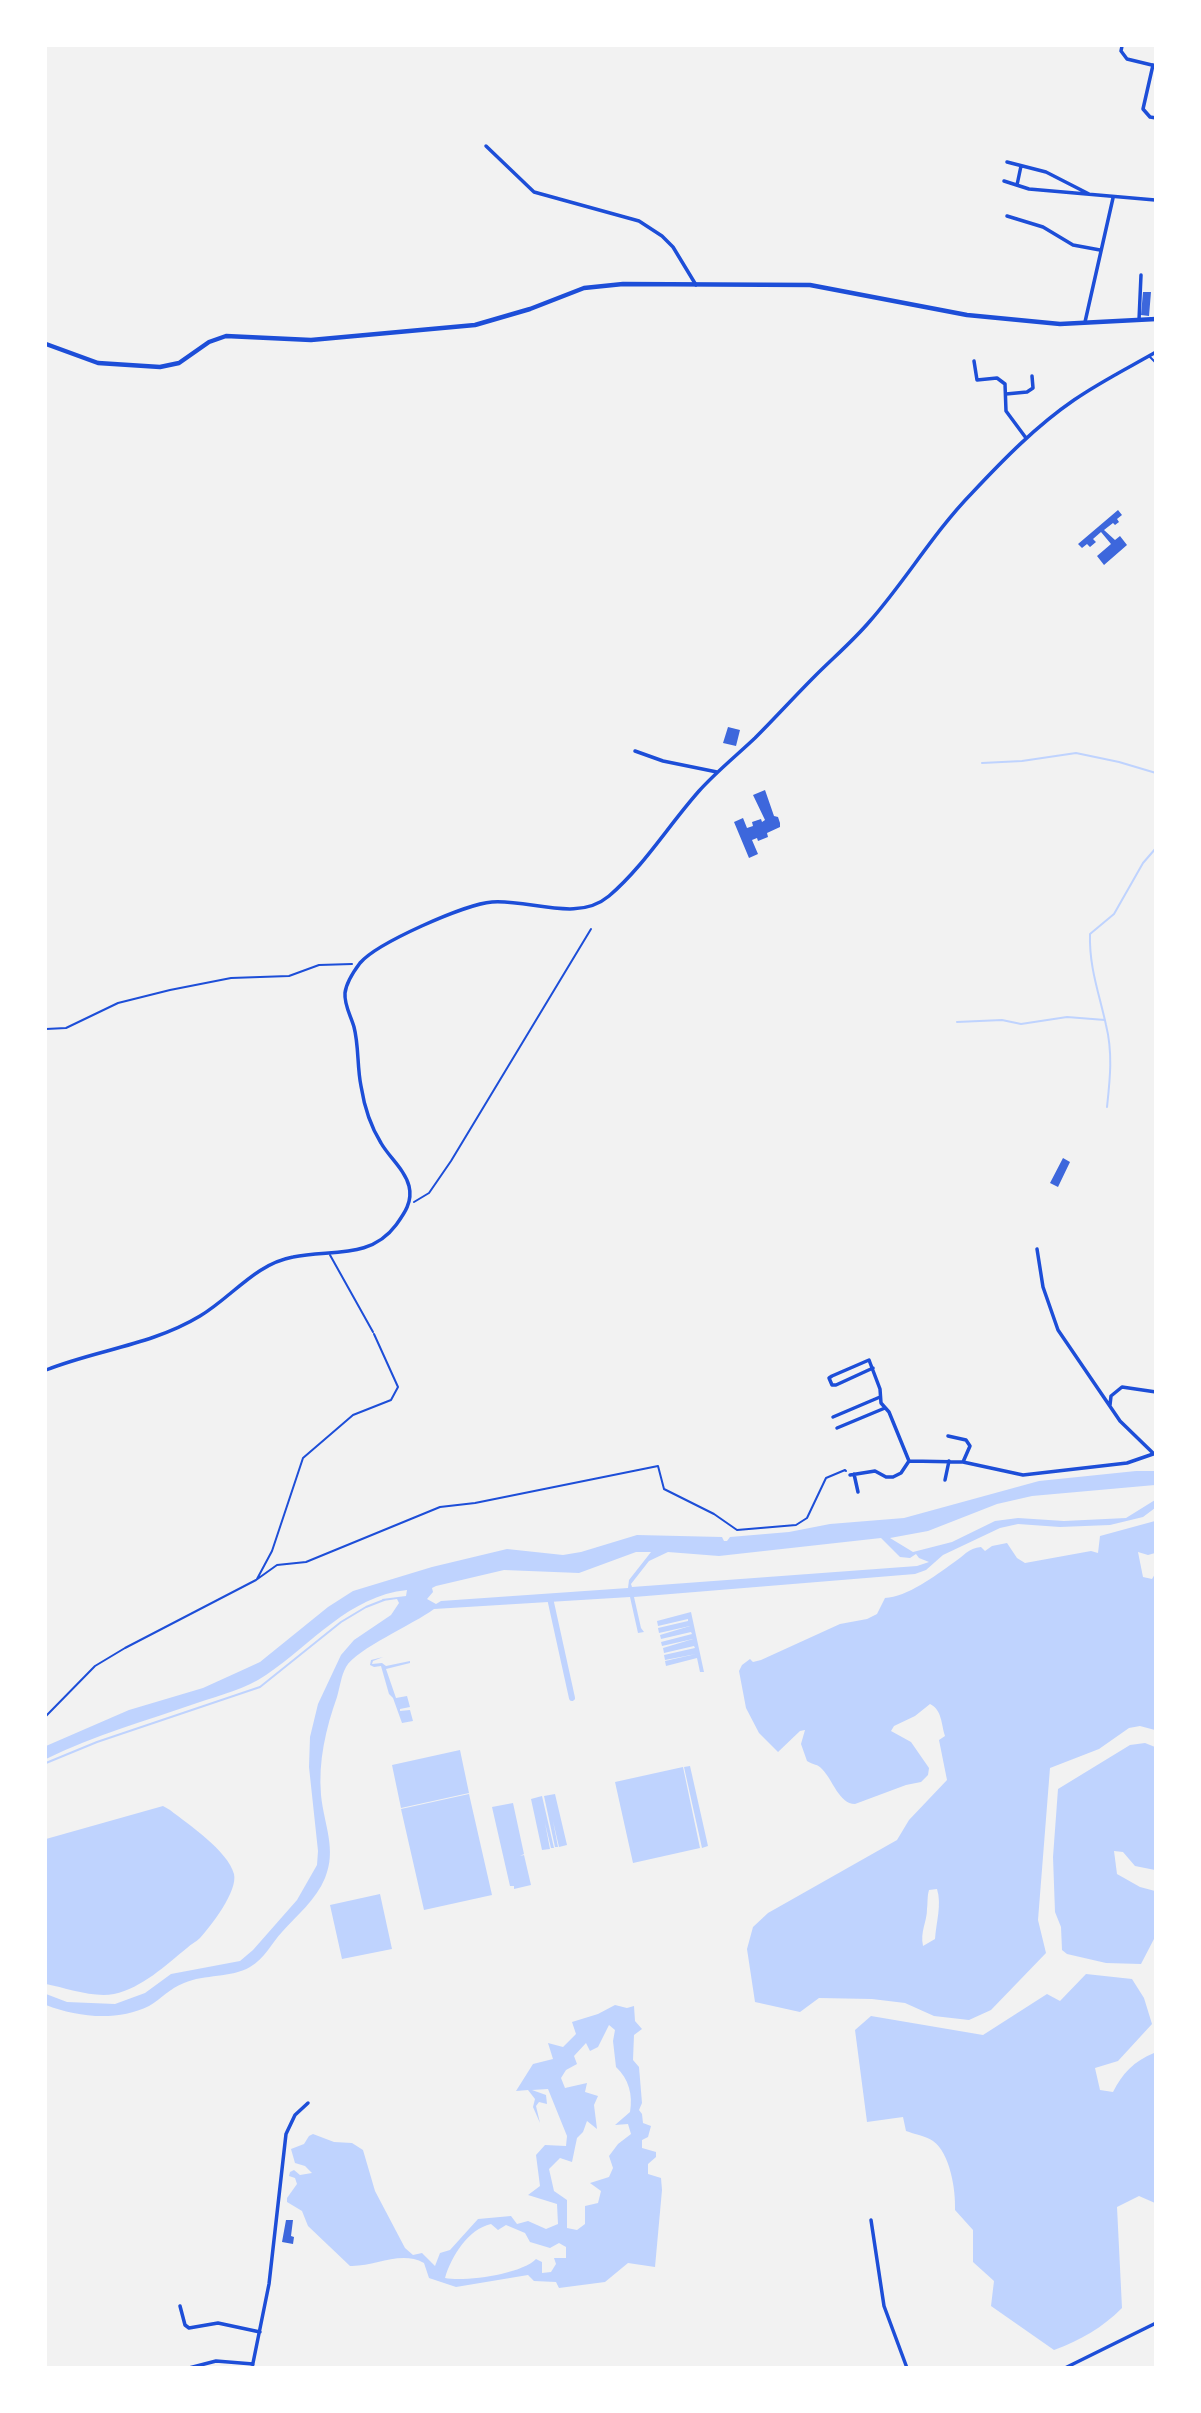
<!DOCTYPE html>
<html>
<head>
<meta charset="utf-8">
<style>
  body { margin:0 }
  #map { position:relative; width:1201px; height:2413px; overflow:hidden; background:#f2f2f2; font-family:Commissioner,sans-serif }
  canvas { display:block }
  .frame { position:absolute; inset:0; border:47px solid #fff; pointer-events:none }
</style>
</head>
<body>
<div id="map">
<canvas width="1201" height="2413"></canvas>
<div class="frame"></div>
</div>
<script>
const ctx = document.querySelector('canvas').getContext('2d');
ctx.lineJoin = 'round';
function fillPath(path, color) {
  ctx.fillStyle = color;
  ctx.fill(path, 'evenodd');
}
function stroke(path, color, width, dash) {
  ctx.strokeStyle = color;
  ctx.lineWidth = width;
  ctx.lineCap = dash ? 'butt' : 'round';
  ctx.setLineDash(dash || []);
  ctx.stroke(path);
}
fillPath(new Path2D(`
  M1136,1471H1155V1485L1032,1496L997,1504L928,1531L890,1538L913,1552L952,1542L995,1521L1018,1518L1064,1521L1126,1518L1155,1500V1508L1143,1517L1110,1525L1060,1527L1018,1524L1000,1528L943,1555L926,1570L915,1574L634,1597L641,1628L644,1632L638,1633L630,1597L434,1609C414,1624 356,1649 346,1667C341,1676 340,1687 337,1697C326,1728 318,1761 321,1795C324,1825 337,1849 325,1878C316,1900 297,1915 282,1932C271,1944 265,1958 250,1967C231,1978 205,1974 184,1983C170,1988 161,1999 149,2006C117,2022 77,2017 46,2005V1994L67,2002L115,2004L145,1993L171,1974L240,1961L253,1950L297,1900L317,1865L318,1851L309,1767L310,1737L318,1704L341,1655L354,1640L391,1615L399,1603L397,1599L383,1601L382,1599L406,1596L407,1590C349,1596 312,1644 266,1675C245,1689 221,1695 197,1703C146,1721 94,1735 46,1759V1746L129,1710L203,1688L247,1668L260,1662L328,1607L353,1591L432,1567L507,1549L563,1555L581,1552L637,1535L722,1537L724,1541H727L730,1537L789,1532L830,1524L904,1518L1039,1481ZM881,1538L900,1557L910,1558L916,1554L919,1558L929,1562L917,1566L632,1587L631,1584L649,1561L668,1552L719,1556ZM636,1552H651L629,1580L628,1588L441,1601L436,1604L427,1599L433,1592L432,1588L436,1586L504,1570L579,1573Z
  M1155,1521V1553L1148,1555L1138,1552L1143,1577L1152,1579L1155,1574V1730L1140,1726L1129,1728L1099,1749L1050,1768L1038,1920L1046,1953L991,2010L969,2020L934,2016L905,2003L872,1999L819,1998L800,2012L755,2002L747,1949L753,1927L768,1913L897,1840L909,1820L947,1780L939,1740L945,1736C941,1723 942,1710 930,1704L915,1716L894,1726L891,1731L911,1742L929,1768L928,1775L921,1782L906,1785L855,1804C839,1804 833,1780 822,1769C818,1764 813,1765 807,1761L801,1744L805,1730L800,1731L778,1752L759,1733L746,1708L739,1671L742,1665L750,1659L753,1662L761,1660L840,1624L867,1619L877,1614L885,1598C907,1597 935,1576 953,1563C964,1556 968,1548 981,1547L985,1551L992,1546L1007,1543L1017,1558L1025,1563L1091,1551L1098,1553L1100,1536ZM937,1889C942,1905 936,1922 935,1939L923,1946C920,1931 927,1922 927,1909C928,1901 927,1897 929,1890Z
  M691,1612L704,1672H700L697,1658L666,1666L665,1661L696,1654L665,1660L664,1655L695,1648L694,1646L664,1653L663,1648L693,1639L662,1646L661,1642L692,1634L691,1632L661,1639L660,1635L690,1626L659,1633L658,1628L688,1621V1619L658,1626L657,1621Z
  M383,1657L373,1661L372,1664L382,1663L386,1666L410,1661V1663L386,1669L396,1698L407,1696L410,1707L400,1709V1711L410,1710L413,1721L402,1723L393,1698L389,1694L381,1666L374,1667L370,1665L371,1660Z
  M1145,1743L1155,1747V1870L1135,1866L1123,1852L1114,1851L1117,1874L1140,1887L1155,1891V1937L1141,1964L1106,1963L1067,1954L1062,1950L1061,1927L1055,1912L1053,1857L1058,1789L1130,1745Z
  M460,1750L469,1793L401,1808L392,1765Z
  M690,1766L708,1846L702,1848L684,1767Z
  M683,1767L700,1848L633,1863L615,1782Z
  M469,1794L492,1895L424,1910L401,1809Z
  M555,1794L567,1845L559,1847L553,1821L558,1847H555L544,1796Z
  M542,1796L554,1848H551L545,1823L550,1849L542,1850L531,1799Z
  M513,1803L524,1854L520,1856L524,1855L531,1885L514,1889V1886H510L492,1807Z
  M163,1806L170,1810C189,1825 228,1851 234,1874C238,1891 211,1926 200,1938C196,1942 191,1944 187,1948C166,1965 142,1988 114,1994C93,1998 66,1988 46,1984V1839Z
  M380,1894L392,1949L342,1959L330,1905Z
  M1086,1974L1132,1979L1144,1998L1152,2024L1118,2061L1095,2068L1100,2090L1113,2092C1122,2074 1134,2061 1154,2053L1155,2055V2203L1139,2196L1117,2207L1122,2308C1102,2328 1081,2340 1054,2350L991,2306L994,2281L973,2262V2230L955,2210C956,2190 950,2153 933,2141C926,2136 914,2134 906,2131L903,2117L867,2122L855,2030L871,2016L983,2035L1047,1994L1060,2001Z
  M615,2005L627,2008L634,2006L635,2021L642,2029L634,2035L633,2060L639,2067L642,2103L639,2110L642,2114L643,2123L651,2126L648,2137L642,2140V2148L656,2152V2157L648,2164V2174L661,2178L662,2190L655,2267L628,2263L605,2282L559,2288L556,2282L534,2281L528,2275L456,2287L429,2278L424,2263C400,2250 375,2267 350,2266L308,2226L302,2211L287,2202V2198L297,2184L295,2178L289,2176L290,2172L294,2170L300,2175L312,2173L305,2166L295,2163L291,2149L304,2144L309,2136L313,2134L334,2142L352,2143L363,2150L375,2191L405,2248L413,2255L422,2253L435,2266L440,2253L450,2250L478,2219L511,2216L517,2224L528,2221L546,2229L558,2224L557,2204L528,2195L540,2186L536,2155L545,2145L566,2146L567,2136L548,2089L532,2090L546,2095L547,2104L539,2102L536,2106L540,2123L533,2107L535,2099L528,2090L516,2091L533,2064L553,2059L548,2043L563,2047L576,2034L572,2022L598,2014ZM609,2025L615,2030L613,2041L616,2067C629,2079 633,2095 630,2112L615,2125L628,2124L631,2134L618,2144L609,2156L613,2168L609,2177L590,2183L601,2191L598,2203L585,2206V2224L577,2230L567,2228V2200L554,2191L549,2169L560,2158L572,2162L577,2138L583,2132L587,2121L597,2129L594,2105L598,2096L585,2092L587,2083L565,2088L561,2078L566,2070L577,2064L574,2056L586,2043L590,2051L598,2047ZM491,2224L498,2230L506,2225L525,2233L530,2242L550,2248L559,2243L566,2247V2258H554L556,2264L551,2272L542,2273V2262L536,2259C522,2274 465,2282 445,2278C451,2257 468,2229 491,2224Z`), '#bfd3fe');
stroke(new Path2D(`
  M982,763L1022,761L1076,753L1119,762L1156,773
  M957,1022L1002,1020L1021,1024L1067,1017L1105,1020
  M1107,1107C1110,1079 1113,1053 1106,1025C1099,993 1089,967 1090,934L1114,914L1143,863L1156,848
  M46,1763L97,1742L260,1687L341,1622L366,1607L384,1600`), '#bfd3fe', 2);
stroke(new Path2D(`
  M550,1598L572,1698`), '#bfd3fe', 6);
fillPath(new Path2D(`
  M1143,292H1151L1149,316L1141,315Z
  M1118,510L1122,515L1117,519L1119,522L1115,525L1113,523L1104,530L1115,540L1120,536L1127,545L1104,565L1097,556L1111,544L1101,532L1093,539L1096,542L1090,547L1087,544L1082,548L1078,544Z
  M728,727L740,730L736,746L723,743Z
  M765,790L774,816L778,817L780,823V827L767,833L768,837L758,841L757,838L752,840L758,854L749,858L734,822L743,818L747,828L753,826L752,822L761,819L762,822L765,820L753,795Z
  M1063,1158L1070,1162L1058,1187L1050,1183Z
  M286,2220H293L291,2236L294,2237L293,2244L282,2242Z`), '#3d67dc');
stroke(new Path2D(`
  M46,1029L66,1028L118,1003L170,990L231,978L289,976L319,965L352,964
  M414,1202L429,1193L451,1161L591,929
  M257,1579L272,1551L303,1458L353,1415L391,1400L398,1387L374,1334
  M46,1716L95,1666L125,1648L256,1580L277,1565L306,1562L440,1507L475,1503L658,1466L664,1489L714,1514L737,1530L796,1525L807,1518L826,1478L845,1470L846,1471`), '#1d4ed8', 2);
stroke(new Path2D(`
  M1150,357L1156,363
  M330,1255L373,1332`), '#1d4ed8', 2);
stroke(new Path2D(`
  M1122,46L1121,51L1127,59L1156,66
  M1153,65L1143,109L1150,117L1156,118
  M486,146L534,192L639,221L662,236L673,247L696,285
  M1007,162L1046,172L1089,194
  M1004,181L1029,189L1155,200
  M1017,185L1021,166
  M1007,216L1043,227L1073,245L1100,250
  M1139,320L1141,275
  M1085,322L1113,198
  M974,361L977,380L997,378L1005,384L1006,411L1026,438
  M1006,394L1027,392L1033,388L1032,376
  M635,751L663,761L717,772
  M1037,1249L1043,1287L1058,1330L1120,1421L1154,1454
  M873,1368L836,1385H832L829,1378L832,1376L869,1360L880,1389L881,1403L889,1412L909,1461
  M46,1370C96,1350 152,1345 200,1316C232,1297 255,1264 293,1257C330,1249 370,1260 396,1225C404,1214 413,1202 409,1186C405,1170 389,1157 381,1143C371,1127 364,1105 361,1086C357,1067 359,1046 354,1027C351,1016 344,1005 345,993C346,984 354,971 360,963C377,943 465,904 492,902C530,899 577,923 609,896C644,866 668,826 699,791C716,772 736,756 755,738C775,718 795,696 815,676C833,658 853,641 870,621C906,580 934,532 972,493C1003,460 1036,426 1074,400C1100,382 1128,368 1156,352
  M1110,1405L1111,1396L1122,1387L1156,1392
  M833,1417L880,1397
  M837,1428L885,1408
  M948,1436L966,1440L970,1446L963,1462
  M854,1474L858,1492
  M850,1475L875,1471L886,1477H893L901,1473L909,1461L963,1462L1023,1475L1127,1463L1156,1453
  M945,1480L949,1461
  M871,2220L884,2306L907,2368
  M180,2306L185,2325L189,2328L218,2323L260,2332
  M189,2368L216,2361L253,2364
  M252,2368L269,2284L286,2134L295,2115L308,2103
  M1065,2368L1156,2323`), '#1d4ed8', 3.5);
stroke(new Path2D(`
  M46,344L98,363L160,367L179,363L209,342L226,336L311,340L475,325L530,309L584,288L623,284L810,285L967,315L1060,324L1156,319`), '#1d4ed8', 4.5);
</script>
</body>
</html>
